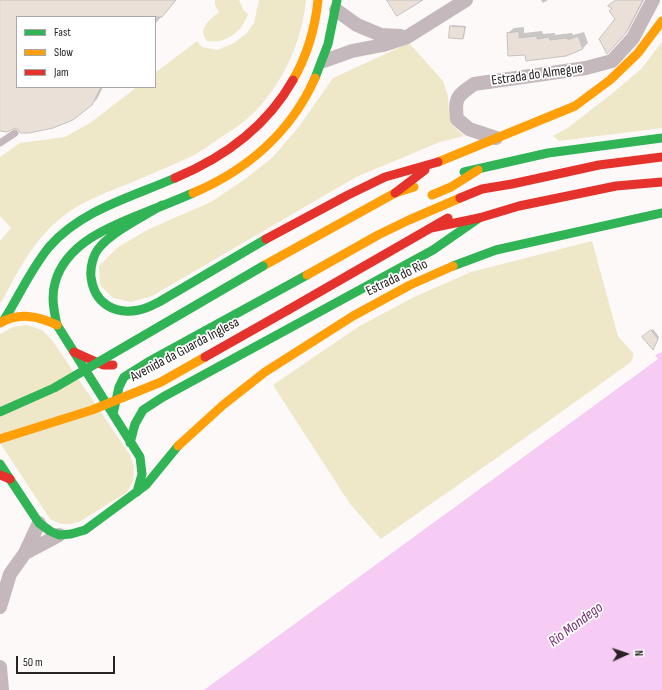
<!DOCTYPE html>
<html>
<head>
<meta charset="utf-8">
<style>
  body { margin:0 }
  #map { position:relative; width:662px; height:690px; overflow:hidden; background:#fcf9f8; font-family:"Sofia Sans Condensed",sans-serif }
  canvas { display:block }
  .legend { position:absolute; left:16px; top:16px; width:140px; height:72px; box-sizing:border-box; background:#fff; border:1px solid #a9a7a7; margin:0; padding:5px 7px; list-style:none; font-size:12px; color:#282322 }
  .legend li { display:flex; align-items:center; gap:8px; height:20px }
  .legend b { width:20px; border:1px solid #a9a7a7 }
  .north { position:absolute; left:606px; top:634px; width:40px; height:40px; -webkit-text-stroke:3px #fff; paint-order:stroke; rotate:87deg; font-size:11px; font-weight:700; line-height:16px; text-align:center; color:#282322 }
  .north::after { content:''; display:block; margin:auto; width:14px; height:18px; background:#282322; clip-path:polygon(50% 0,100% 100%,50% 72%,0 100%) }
  .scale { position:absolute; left:16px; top:656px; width:99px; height:18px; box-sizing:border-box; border:2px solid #282322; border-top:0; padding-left:5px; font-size:12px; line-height:14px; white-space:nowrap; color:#282322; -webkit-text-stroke:3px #fff; paint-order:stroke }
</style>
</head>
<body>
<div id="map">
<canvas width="662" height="690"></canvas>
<ul class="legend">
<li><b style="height:5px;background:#30b455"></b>Fast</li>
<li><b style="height:5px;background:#ff9f0a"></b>Slow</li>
<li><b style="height:5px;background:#e5322d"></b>Jam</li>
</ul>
<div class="north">N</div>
<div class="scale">50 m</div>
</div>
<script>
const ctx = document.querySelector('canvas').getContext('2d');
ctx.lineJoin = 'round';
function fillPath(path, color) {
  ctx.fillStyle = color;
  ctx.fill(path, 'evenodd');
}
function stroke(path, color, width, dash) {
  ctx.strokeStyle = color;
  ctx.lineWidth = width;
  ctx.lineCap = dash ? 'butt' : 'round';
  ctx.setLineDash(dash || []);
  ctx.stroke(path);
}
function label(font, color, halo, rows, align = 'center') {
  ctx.font = font + ' "Sofia Sans Condensed",sans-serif';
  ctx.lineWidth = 3.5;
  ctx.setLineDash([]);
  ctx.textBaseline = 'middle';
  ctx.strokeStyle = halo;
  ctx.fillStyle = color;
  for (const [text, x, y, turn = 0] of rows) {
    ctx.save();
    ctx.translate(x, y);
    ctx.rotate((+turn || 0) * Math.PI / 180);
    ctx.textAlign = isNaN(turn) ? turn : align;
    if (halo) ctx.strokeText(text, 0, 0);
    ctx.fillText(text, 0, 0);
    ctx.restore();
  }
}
fillPath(new Path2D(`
  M215,0H239L244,11L248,14C242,32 226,44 207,41C197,29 210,19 219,12L215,5Z
  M259,0H306C302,43 281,88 249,117C238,127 226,134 214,142C206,148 197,154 188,158C171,166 153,173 135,181C111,191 83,200 62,217C33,240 18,271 1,303L0,302V241L11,228L0,216V157L20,143L65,137L90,123L137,87H155V73L197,41L202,47L217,50L234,43L247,33L254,23Z
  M662,42V128L559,141L553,136L569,127L614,92L641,69Z
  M409,43L443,81L448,96L449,116L454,126L464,136L440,142L356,177L152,296L131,302L113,298L100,285L99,266L118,247L149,229L211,202L245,179L272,158L298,128L333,78Z
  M592,241L618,336L634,354L631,362L508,450L381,539L350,504L273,385L358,327L414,297L471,272Z
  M27,325L42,330L52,340L130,455L134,467L133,481L127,492L81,521L71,524H61L50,519L0,443V334L13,327Z`), '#eee7c8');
fillPath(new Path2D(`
  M662,352V690H204L658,359L655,355Z`), '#f6ccf4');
fillPath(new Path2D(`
  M0,0H176L155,24V17H17V87H103L97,99L91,105L20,129L15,127L0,130Z
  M541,0H548L543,3Z
  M617,0H644L629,29L607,52L616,19L613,8Z
  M453,25L466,26L464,37L463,38L450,37L451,26Z
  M524,27V33L542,31L543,34L555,33V35L572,33L573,35L584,32L588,43L583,48L566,55L526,54L508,33L514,28Z
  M653,329L659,337L654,348L645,336Z`), '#0003');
const building = new Path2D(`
  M0,0H176L162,17H17V87H101L92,105L73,120L53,128L29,133H20L19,130L15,128L7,132L0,131Z
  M387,0H423L397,16Z
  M616,0H643L626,33L607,54L599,39L615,19L609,11L612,8L608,6Z
  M450,26L465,27L463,39L449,38Z
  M519,32V38L537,36V39L549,37L550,40L567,38L568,40L578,36L583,49L566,56L526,61L525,55L508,56L507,33Z
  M651,330L658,339L653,350L642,337Z`);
fillPath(building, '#eae0d7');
stroke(building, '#c4c1bf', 1);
stroke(new Path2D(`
  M0,143L15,133`), '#c4b8bc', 7);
stroke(new Path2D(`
  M336,10L357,25L381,35L401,36
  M324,61L352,51L383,45L407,37L466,0
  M496,138L469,129L457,119C454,98 457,96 474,84L586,68L612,61L633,38L653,0
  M25,553L59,535
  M0,607L10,574L25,553L39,523
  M0,667L2,690`), '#c4b8bc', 14);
stroke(new Path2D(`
  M315,78L328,44L337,0
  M464,172L548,153L662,138
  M162,205C143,217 113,231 99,248C93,255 90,268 91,277C94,303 114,315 139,310C146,309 153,305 159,302L266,239
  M453,266L496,250L662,213
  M4,320C19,296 31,269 49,247C81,210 132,197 175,178
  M113,414L119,387L124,377L148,362L307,275
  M130,443L135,424L143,410L163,397L433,250L479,218
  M0,464L39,523L50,531L59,535L71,534L85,530L146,485L178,446
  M137,492L142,474L140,457L57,325C54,311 51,297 55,283C66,241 116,224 151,210C165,205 179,199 193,193`), '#30b455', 9);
stroke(new Path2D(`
  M293,80C308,54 315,29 318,0
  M438,162L575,106L610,80L638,53L662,21
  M193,193C247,170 291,132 315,78
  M432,195L451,187L478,170
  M263,266L395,193L414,187
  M307,275L378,235L409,220L460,198
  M0,323C19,312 38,316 57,325
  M178,446L223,405L265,372L353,316L410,285L453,266`), '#ff9f0a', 9);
stroke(new Path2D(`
  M175,178C223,158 267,126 293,80
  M395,193L425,170
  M460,198L482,189L512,184L599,165L662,157
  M431,228L479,218L519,206L616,186L662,182
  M266,239L348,195L385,177L438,162
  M288,310L448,218
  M74,352L103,365H113
  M0,475L10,479`), '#e5322d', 9);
stroke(new Path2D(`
  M0,412L54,388L263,266`), '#30b455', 9);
stroke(new Path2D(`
  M0,439L92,410L161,382L205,357`), '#ff9f0a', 9);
stroke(new Path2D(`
  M205,357L288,310`), '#e5322d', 9);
label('14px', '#282322', '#fff', [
  ["Estrada do Almegue",537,75,-8],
  ["Estrada do Rio",397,278,-26],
  ["Avenida da Guarda Inglesa",185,350,-28]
]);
label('italic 15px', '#722f74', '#fff', [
  ["Rio Mondego",576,625,-37]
]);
</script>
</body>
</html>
